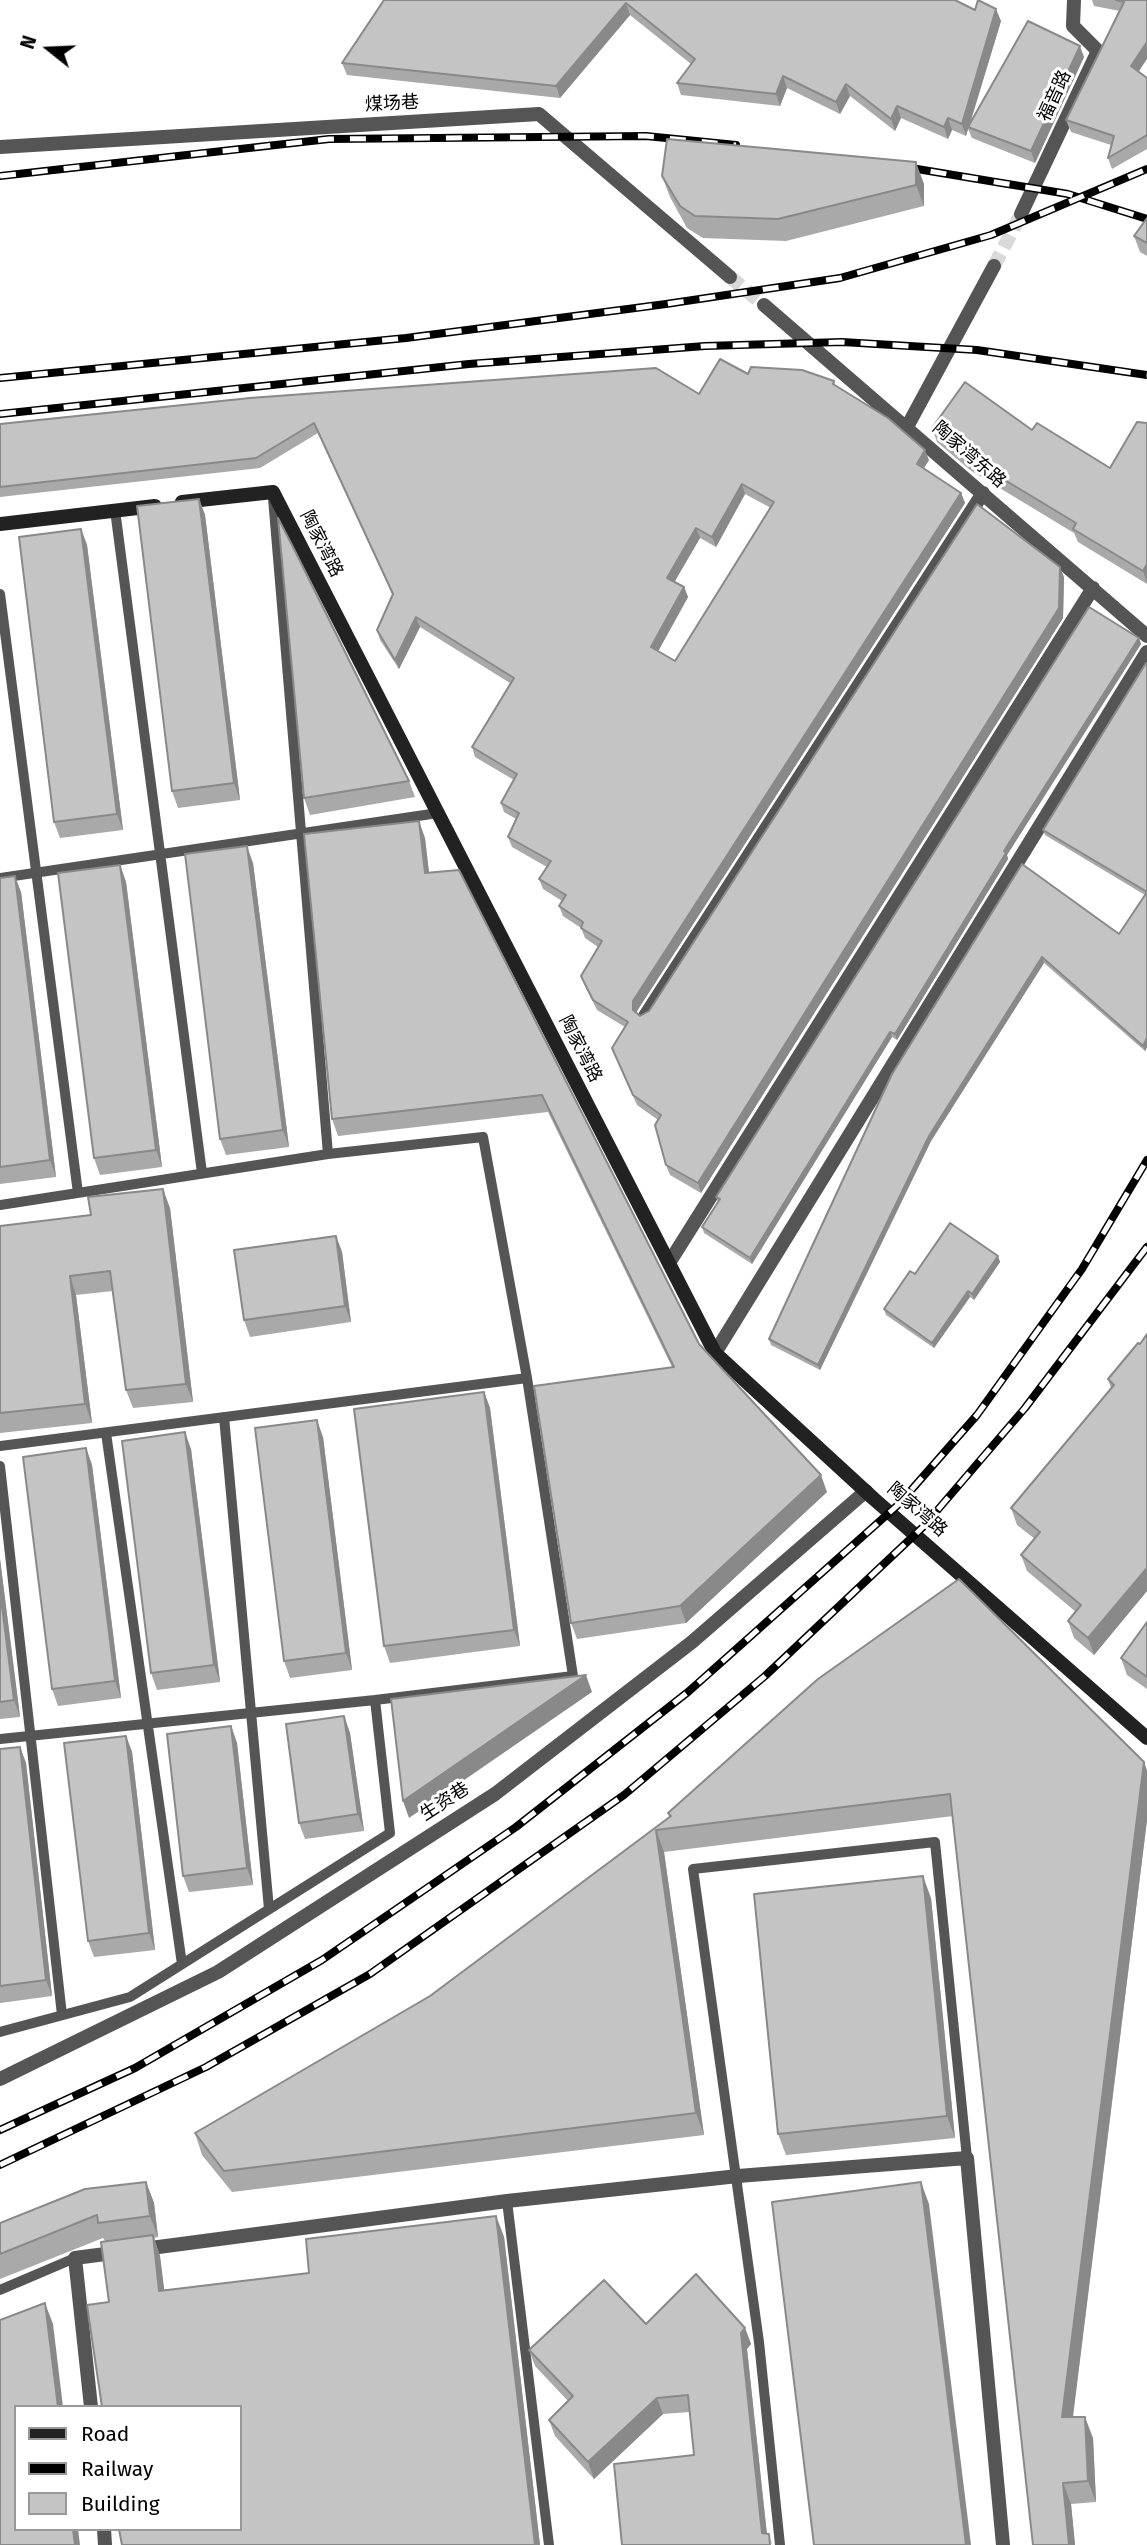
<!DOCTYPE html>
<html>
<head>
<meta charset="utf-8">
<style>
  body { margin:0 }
  #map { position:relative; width:1147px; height:2545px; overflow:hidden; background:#fff; font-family:"Fira Sans",sans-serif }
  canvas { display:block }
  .legend { position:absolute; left:14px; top:2405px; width:228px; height:126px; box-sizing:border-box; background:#fff; border:2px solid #999; margin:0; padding:9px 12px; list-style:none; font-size:21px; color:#000 }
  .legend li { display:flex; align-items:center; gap:14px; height:35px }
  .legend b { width:35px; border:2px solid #999 }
  .north { position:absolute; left:14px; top:14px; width:70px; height:70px; -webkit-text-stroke:5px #fff; paint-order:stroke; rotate:288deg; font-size:19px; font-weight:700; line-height:28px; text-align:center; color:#000 }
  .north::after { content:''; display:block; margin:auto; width:24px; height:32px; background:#000; clip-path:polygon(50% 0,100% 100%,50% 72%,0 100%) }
</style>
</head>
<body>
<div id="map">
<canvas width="1147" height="2545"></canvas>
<ul class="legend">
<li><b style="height:9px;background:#222"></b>Road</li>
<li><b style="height:9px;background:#000"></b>Railway</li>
<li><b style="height:19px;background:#c4c4c4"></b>Building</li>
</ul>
<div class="north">N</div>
</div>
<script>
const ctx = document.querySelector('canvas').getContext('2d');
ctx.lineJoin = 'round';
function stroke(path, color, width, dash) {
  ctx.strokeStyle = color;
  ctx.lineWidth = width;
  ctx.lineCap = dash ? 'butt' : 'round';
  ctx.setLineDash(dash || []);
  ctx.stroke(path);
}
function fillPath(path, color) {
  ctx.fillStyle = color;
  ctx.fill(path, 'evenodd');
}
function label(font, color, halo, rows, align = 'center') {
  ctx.font = font + ' "Fira Sans","Noto Sans SC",sans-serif';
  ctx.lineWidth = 6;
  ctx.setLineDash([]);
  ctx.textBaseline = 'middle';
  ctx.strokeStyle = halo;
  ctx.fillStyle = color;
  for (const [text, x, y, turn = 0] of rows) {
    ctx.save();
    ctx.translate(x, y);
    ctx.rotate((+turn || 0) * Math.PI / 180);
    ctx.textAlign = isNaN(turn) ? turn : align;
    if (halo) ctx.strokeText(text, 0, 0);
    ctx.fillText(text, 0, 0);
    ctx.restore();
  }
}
stroke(new Path2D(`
  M994,266L1021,214
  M730,277L764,305`), '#d9d9d9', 14, [14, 7]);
stroke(new Path2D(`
  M273,498L328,1154
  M115,510L202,1173
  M0,594L78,1193
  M0,878L438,813
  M0,1205L328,1154L483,1137L527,1378L0,1446
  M224,1417L269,1909
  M106,1433L182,1964
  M0,1466L62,2015
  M0,1739L375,1700
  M0,2032L130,1997L390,1833L375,1700L573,1676L527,1378
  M507,2201L549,2545
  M0,2290L75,2258
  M780,2545L759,2342L693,1869L935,1842L967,2158`), '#555', 10);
stroke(new Path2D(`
  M0,147L539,114L730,277
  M1021,214L1098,51L1073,26L1074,0
  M764,305L1147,636
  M907,427L994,266
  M645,1016L983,493
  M669,1263L1093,588
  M715,1353L1147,652
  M0,2079L218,1972L495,1794L692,1642L866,1491
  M91,2407L75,2258L507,2201L738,2176L967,2158L1003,2545
  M104,2529L105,2545`), '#555', 14);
stroke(new Path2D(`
  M182,502L273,492L715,1353L874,1499L1147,1738
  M0,524L155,506`), '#222', 14);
const rail = new Path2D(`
  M899,166L1068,194L1147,219
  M0,176L329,139L646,136L736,145
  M0,378L406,338L666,304L840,278L991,235L1147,169
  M0,414L469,364L705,346L842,342L977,350L1147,375
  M0,2130L135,2068L322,1960L516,1827L688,1692L899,1504L977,1415L1082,1269L1147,1160
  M0,2165L206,2067L370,1974L624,1795L765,1676L923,1527L1025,1408L1147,1247`);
stroke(rail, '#000', 8);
stroke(rail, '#fff', 5, [16]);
fillPath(new Path2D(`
  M384,0H955L975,10L1001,21L970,122L1084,57L1035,163L972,138L968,129L966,136L952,130L948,139L901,118L895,131L850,96L840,114L787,88L780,106L681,95L677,83L691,64L630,15L560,98L347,75L342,63Z
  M1092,0H1147L1139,72L1147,78V149L1112,169L1108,158L1111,145L1071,132L1066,120L1120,11L1094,6Z
  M662,176L924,184V206L786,241L703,238L687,228L670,197Z
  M1147,218V256L1140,252L1134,236Z
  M748,374L834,381L835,385L929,460L924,468L961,493L965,503L637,1011V1013L640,1016L649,1011L1064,577L1063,618L701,1193L670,1175L666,1165L658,1120L637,1105L612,1048L625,1027L597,1010L585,986L581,976L598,947L585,938L581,928L563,916L559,906L562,901L543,889L539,879L547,867L512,847L508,837L516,819L504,812L501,803L514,780L475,757L472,747L510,683L420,627L399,669L380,640L377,630L393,595L318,433L260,468L0,497V424L699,394ZM745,494L771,508L675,661L658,651L688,597L684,587L674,582L700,538L716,547Z
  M1147,423V584L1078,542L1074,533L970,470L937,442L932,428L1032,430L1110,468Z
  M199,499L205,515L240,800L178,808L172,791Z
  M81,529L87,545L123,830L60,838L54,822Z
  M1139,638L1141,644L1007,855L1008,859L897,1040L892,1037L752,1264L704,1233L702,1227L718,1202L716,1197Z
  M1147,664V1047L1145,1051L1044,963L931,1141L820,1370L771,1345L769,1339L1022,864L1119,934L1145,895L1045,835L1043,830Z
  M409,781L415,797L310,815L304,798Z
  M425,838L429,873L699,1344L827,1492L686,1623L577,1639L571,1623L672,1367L548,1112L338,1136L332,1119Z
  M253,863L289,1147L226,1155L220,1139Z
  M120,865L126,882L162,1167L100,1175L94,1158Z
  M0,878L21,892L56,1177L0,1184Z
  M170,1208L193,1402L133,1408L126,1390L113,1291L76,1295L92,1423L0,1433V1226Z
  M336,1236L342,1252L351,1322L250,1337L244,1320Z
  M998,1256L1000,1262L974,1300L970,1297L934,1348L886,1315L884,1309L915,1274Z
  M1147,1334V1591L1094,1655L1074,1638L1068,1621L1076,1612L1027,1571L1021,1555L1035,1539L1017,1525L1011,1508L1111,1388L1108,1379L1140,1344Z
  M484,1392L490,1408L520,1646L390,1663L384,1646Z
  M323,1437L352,1670L290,1678L284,1661Z
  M86,1448L92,1465L121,1698L58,1706L52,1689Z
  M191,1449L220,1682L157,1690L151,1673Z
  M0,1559L20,1717L0,1719Z
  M1147,1622V1689L1127,1675L1121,1658Z
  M344,1716L350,1733L364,1831L305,1839L299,1823Z
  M231,1726L237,1743L253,1885L189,1892L183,1876Z
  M126,1736L132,1752L155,1950L94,1957L88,1941Z
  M20,1747L26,1763L52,1996L0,2003V1749Z
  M1144,1762L1147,1771V1820L1073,2417L1093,2438L1096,2502L1071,2504L1075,2545H1033L953,1816L664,1852L704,2135L232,2192L202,2155L195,2133L430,1996L669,1817L668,1813Z
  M931,1898L955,2138L786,2155L778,2134Z
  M146,2182L154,2203L158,2237L154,2238L160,2256L164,2290L309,2273L496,2216L504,2237L540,2545H122L109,2302L105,2241L103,2238L0,2279V2223Z
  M646,2324L745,2328L751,2344L747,2349L767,2534L773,2545L694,2455L690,2412L663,2414L594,2479L555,2436L549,2420L568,2401L535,2366L529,2350Z`), '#a9a9a9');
fillPath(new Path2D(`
  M626,3L630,15L560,98L556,86Z
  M996,9L1001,21L969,127H968V129L966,136L962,124Z
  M1147,42V59L1135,77L1131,66Z
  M1080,46L1084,57L1035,163L1031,151Z
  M783,76L787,88L780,106L776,94Z
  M846,84L850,96L840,114L836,102Z
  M897,106L901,118L895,131L891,119Z
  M948,118L952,130L948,139L944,127Z
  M916,162L924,184V206L916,185Z
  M925,450L929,460L920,474L917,464Z
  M742,484L745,494L716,547L712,537Z
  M961,493L965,503L637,1011L636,1020L633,1010V1001Z
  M199,499L205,515L240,800L234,783Z
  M696,528L700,538L671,588L667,578Z
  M81,529L87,545L123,830L117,814Z
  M1147,564V583L1143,571Z
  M1060,567L1064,577L1063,618L701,1193L698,1183Z
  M684,587L688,597L655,657L651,647Z
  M416,617L420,627L399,669L395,660Z
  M1139,638L1141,644L1007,855L1008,859L897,1040L895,1034L1004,851Z
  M419,821L425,838L431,890L425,873Z
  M247,846L253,863L289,1147L283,1130Z
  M120,865L126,882L162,1167L156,1150Z
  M15,876L21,892L56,1177L50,1160Z
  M1042,957L1044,963L931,1141L820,1370L818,1365L929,1136Z
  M890,1032L892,1037L752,1264L750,1258Z
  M1147,1038V1047L1145,1051L1143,1046Z
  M163,1189L170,1208L193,1402L186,1384Z
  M336,1236L342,1252L351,1322L345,1306Z
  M998,1256L1000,1262L974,1300L972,1294Z
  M70,1276L76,1295L92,1423L85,1404Z
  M968,1291L970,1297L934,1348L932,1343Z
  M484,1392L490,1408L520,1646L514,1630Z
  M317,1420L323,1437L352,1670L346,1653Z
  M185,1432L191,1449L220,1682L214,1665Z
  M86,1448L92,1465L121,1698L115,1681Z
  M821,1475L827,1492L686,1623L680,1606Z
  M0,1559L20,1717L14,1700L0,1591Z
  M1147,1568V1591L1094,1655L1088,1638Z
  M586,1675L592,1692L409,1818L403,1801Z
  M344,1716L350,1733L364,1831L358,1814Z
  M231,1726L237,1743L253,1885L247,1868Z
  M126,1736L132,1752L155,1950L149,1933Z
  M20,1747L26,1763L52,1996L46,1980Z
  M1144,1762L1147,1771V1820L1070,2439L1062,2417Z
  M656,1830L664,1852L704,2135L696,2113Z
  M923,1876L931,1898L955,2138L947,2116Z
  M146,2182L154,2203L158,2237L150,2216Z
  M921,2182L929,2204L971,2545H966Z
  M496,2216L504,2237L540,2545H535Z
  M153,2235L160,2256L167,2312L159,2291Z
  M45,2303L53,2324L63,2407H58Z
  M745,2328L751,2344L747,2349L768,2545L762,2533L741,2333Z
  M657,2398L663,2414L594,2479L588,2462Z
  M1085,2417L1093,2438L1096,2502L1088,2481Z
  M1063,2483L1071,2504L1075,2545H1069Z
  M73,2529H78L80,2545H75Z`), '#898989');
const building = new Path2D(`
  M384,0H955L975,10L978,0L996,9L962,124L948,118L944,127L897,106L891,119L846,84L836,102L783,76L776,94L677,83L695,59L626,3L556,86L342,63Z
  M1116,0H1147V42L1131,66L1147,78V135L1108,158L1114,136L1066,120L1124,2Z
  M1028,21L1080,46L1031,151L968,127Z
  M667,139L916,162V185L778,219L695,216L680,206L662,176Z
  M1147,218V243L1134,236Z
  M720,359L748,374L751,367L802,370L834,381L833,384L888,418L925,450L917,464L961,493L633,1001V1010L640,1016L649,1011L977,504L1060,567L1059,608L698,1183L666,1165L655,1125L661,1115L633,1095L612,1048L628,1022L593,1000L581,976L602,941L581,928L583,922L559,906L566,895L539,879L551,861L508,837L519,813L501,803L517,774L472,747L514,678L416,617L395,660L377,630L393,594L314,423L256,458L0,487V424L250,398L656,368L699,394ZM742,484L774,502L675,661L651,647L684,587L667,578L696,528L712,537Z
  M965,382L1032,430L1037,423L1110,468L1137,422L1147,423V564L1143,571L1073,529L1076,523L965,456L932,428Z
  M199,499L234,783L172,791L137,506Z
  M278,518L293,547L409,781L304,798Z
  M81,529L117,814L54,822L19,537Z
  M1089,607L1139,638L1004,851L1006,853L895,1034L890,1032L750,1258L702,1227L720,1199L716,1197Z
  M1146,663L1147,664V892L1043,830Z
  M419,821L425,873L459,870L699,1344L821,1475L680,1606L571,1623L534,1386L674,1367L542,1095L332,1119L304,834Z
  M247,846L283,1130L220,1139L185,854Z
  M1022,864L1119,934L1147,892V1038L1143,1046L1042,957L929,1136L818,1365L769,1339L892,1074Z
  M120,865L156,1150L94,1158L58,873Z
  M15,876L50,1160L0,1167V878Z
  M163,1189L186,1384L126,1390L110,1271L70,1276L85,1404L0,1413V1226L91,1215L88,1197Z
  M950,1223L998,1256L972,1294L968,1291L932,1343L884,1309L910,1271L915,1274Z
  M336,1236L345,1306L244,1320L234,1250Z
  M1147,1334V1568L1088,1638L1068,1621L1081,1605L1021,1555L1040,1532L1011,1508L1114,1385L1108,1379L1138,1343L1140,1344Z
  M484,1392L514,1630L384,1646L354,1409Z
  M317,1420L346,1653L284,1661L255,1428Z
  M185,1432L214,1665L151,1673L122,1441Z
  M86,1448L115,1681L52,1689L23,1457Z
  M959,1579L1144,1762L1062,2417H1085L1088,2481L1063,2483L1069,2545H1033L950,1794L656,1830L696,2113L224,2171L195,2133L430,1996L671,1816L668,1813L818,1679Z
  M0,1591L14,1700L0,1702Z
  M1147,1622V1677L1121,1658Z
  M586,1675L403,1801L391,1699Z
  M344,1716L358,1814L299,1823L286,1724Z
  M231,1726L247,1868L183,1876L167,1734Z
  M126,1736L149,1933L88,1941L64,1743Z
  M20,1747L46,1980L0,1986V1749Z
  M923,1876L947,2116L778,2134L754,1894Z
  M146,2182L150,2216L98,2223L97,2215L0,2254V2223L85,2189Z
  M921,2182L966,2545H814L772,2202Z
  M496,2216L535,2545H122L119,2529H240V2407H102L87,2305L109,2302L101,2242L153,2235L159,2291L309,2273L306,2239Z
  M696,2274L745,2328L741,2333L762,2533L769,2534L770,2545H622L614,2464L694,2455L688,2395L657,2398L588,2462L549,2420L573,2396L529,2350L604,2280L646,2324Z
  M45,2303L58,2407H16V2529H73L75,2545H0V2320Z`);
fillPath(building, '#c4c4c4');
stroke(building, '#898989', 2);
label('18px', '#000', '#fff', [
  ["福音路",1055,96,-65],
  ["煤场巷",392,104,-3],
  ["陶家湾东路",969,455,41],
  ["陶家湾路",321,544,63],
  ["陶家湾路",580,1049,63],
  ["陶家湾路",917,1510,41],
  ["生资巷",445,1802,-33]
]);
</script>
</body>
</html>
